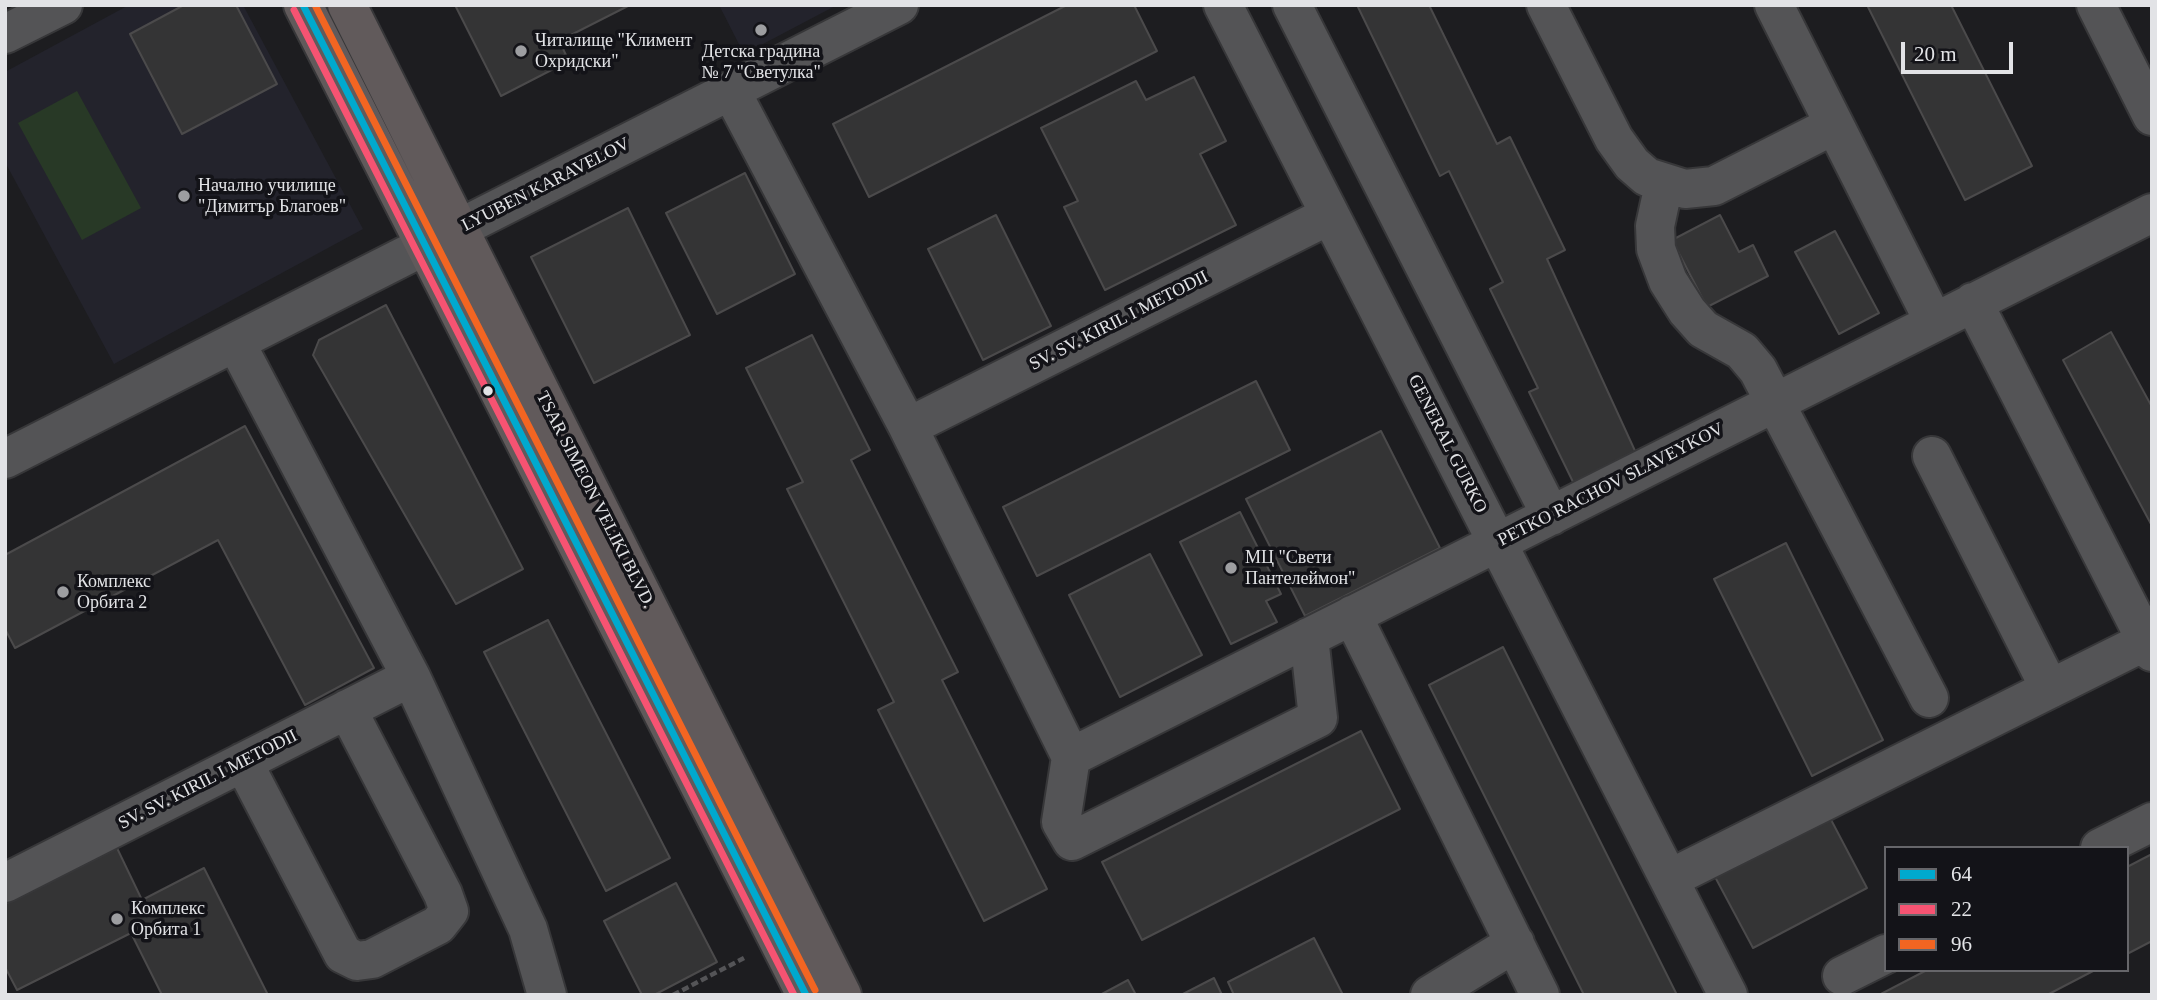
<!DOCTYPE html>
<html>
<head>
<meta charset="utf-8">
<style>
  body { margin:0 }
  #map { position:relative; width:2157px; height:1000px; overflow:hidden; background:#1d1d20; font-family:"Times New Roman",serif }
  canvas { display:block }
  .frame { position:absolute; inset:0; border:7px solid #e2e3e6; pointer-events:none }
  .legend { position:absolute; left:1884px; top:846px; width:245px; height:126px; box-sizing:border-box; background:#131318; border:2px solid #66666a; margin:0; padding:9px 12px; list-style:none; font-size:21px; color:#e2e3e6 }
  .legend li { display:flex; align-items:center; gap:14px; height:35px }
  .legend b { width:35px; border:2px solid #66666a }
  .scale { position:absolute; left:1901px; top:42px; width:112px; height:32px; box-sizing:border-box; border:4px solid #e2e3e6; border-top:0; padding-left:9px; font-size:21px; line-height:24px; white-space:nowrap; color:#e2e3e6; -webkit-text-stroke:5px #131318; paint-order:stroke }
</style>
</head>
<body>
<div id="map">
<canvas width="2157" height="1000"></canvas>
<div class="frame"></div>
<ul class="legend">
<li><b style="height:9px;background:#00a9ce"></b>64</li>
<li><b style="height:9px;background:#f65372"></b>22</li>
<li><b style="height:9px;background:#f26522"></b>96</li>
</ul>
<div class="scale">20 m</div>
</div>
<script>
const ctx = document.querySelector('canvas').getContext('2d');
ctx.lineJoin = 'round';
function fillPath(path, color) {
  ctx.fillStyle = color;
  ctx.fill(path, 'evenodd');
}
function stroke(path, color, width, dash) {
  ctx.strokeStyle = color;
  ctx.lineWidth = width;
  ctx.lineCap = dash ? 'butt' : 'round';
  ctx.setLineDash(dash || []);
  ctx.stroke(path);
}
function label(font, color, halo, rows, align = 'center') {
  ctx.font = font + ' "Times New Roman",serif';
  ctx.lineWidth = 7;
  ctx.setLineDash([]);
  ctx.textBaseline = 'middle';
  ctx.strokeStyle = halo;
  ctx.fillStyle = color;
  for (const [text, x, y, turn = 0] of rows) {
    ctx.save();
    ctx.translate(x, y);
    ctx.rotate((+turn || 0) * Math.PI / 180);
    ctx.textAlign = isNaN(turn) ? turn : align;
    if (halo) ctx.strokeText(text, 0, 0);
    ctx.fillText(text, 0, 0);
    ctx.restore();
  }
}
fillPath(new Path2D(`
  M129,5H243L363,229L114,364L5,162V72Z
  M719,5H837L744,54Z`), '#23232c');
fillPath(new Path2D(`
  M77,91L141,208L82,240L18,123Z`), '#283926');
const building = new Path2D(`
  M184,5H236L277,84L182,134L130,34Z
  M455,5H630L559,41L569,61L501,96Z
  M1067,5H1134L1157,51L869,197L833,124Z
  M1357,5H1429L1497,144L1510,137L1565,250L1547,259L1636,453L1574,484L1529,392L1538,388L1490,289L1503,282L1449,171L1440,176Z
  M1871,5H1951L2032,166L1965,200L1868,7Z
  M1194,77L1226,141L1200,154L1236,225L1105,290L1064,207L1078,201L1041,128L1136,81L1146,100Z
  M745,173L795,274L717,314L666,213Z
  M628,208L690,335L594,383L531,257Z
  M996,215L1051,326L983,360L928,249Z
  M1720,215L1739,252L1753,245L1768,276L1707,307L1672,240Z
  M1835,231L1879,313L1839,334L1795,252Z
  M386,305L523,569L456,604L313,355L319,340Z
  M2111,332L2152,407V526L2063,360Z
  M812,335L870,450L851,460L958,672L942,680L1047,889L984,921L878,710L894,702L787,489L803,482L746,368Z
  M1256,381L1290,450L1037,576L1003,507Z
  M245,426L374,668L305,705L218,540L15,648L5,629V555Z
  M1381,431L1440,548L1305,616L1246,499Z
  M1240,512L1281,594L1266,601L1277,622L1231,644L1180,542Z
  M1786,543L1883,740L1812,776L1714,579Z
  M1150,554L1202,655L1120,697L1069,595Z
  M548,620L670,858L606,891L484,652Z
  M1503,647L1677,995H1584L1429,685Z
  M1361,731L1400,809L1142,940L1102,862Z
  M1828,814L1867,888L1753,948L1714,875Z
  M117,848L142,900L204,868L268,995H162L131,933L17,990L5,967V904Z
  M2152,854V941L2127,954V867Z
  M676,883L717,962L654,995H642L604,921Z
  M1314,938L1343,995H1234L1228,982Z
  M1927,970H2095L2047,995H1879Z
  M1214,978L1222,995H1181Z
  M1128,980L1136,995H1100Z`);
fillPath(building, '#343435');
stroke(building, '#4b4a4b', 2);
const minor = new Path2D(`
  M1223,5L1728,995
  M1292,5L1551,516
  M1546,5L1614,139L1632,164L1647,177L1685,189L1714,186L1834,125
  M1774,5L1934,322
  M2096,5L2152,116
  M5,34L63,5
  M731,91L908,427L1071,757L1061,822L1072,841L1318,718L1309,637
  M1664,184L1655,226L1656,249L1668,281L1687,311L1703,329L1742,351L1758,370L1929,698
  M1973,302L2152,652
  M236,343L411,677L528,929L547,995
  M908,427L1330,215
  M1932,456L2050,689
  M5,459L899,5
  M1352,615L1540,995
  M1071,757L2152,213
  M243,762L343,954L357,961L372,959L438,925L449,911L443,894L347,709
  M2100,848L2152,822
  M1669,879L2146,641
  M5,883L411,677
  M1842,976L1886,954
  M1430,995L1515,943`);
const major = new Path2D(`
  M303,5L806,995
  M347,5L842,995`);
stroke(minor, '#373739', 42);
stroke(major, '#373739', 42);
stroke(new Path2D(`
  M673,995L744,958`), '#545457', 4.5, [7, 3.5]);
stroke(minor, '#545456', 38);
stroke(major, '#615a5b', 38);
stroke(new Path2D(`
  M303,5L806,995`), '#00a9ce', 7);
stroke(new Path2D(`
  M294,10L794,995`), '#f65372', 7);
stroke(new Path2D(`
  M315,5L815,990`), '#f26522', 7);
for (const [x, y, r, color] of [
  [761,30,7,"#9d9ea1"],
  [521,51,7,"#9d9ea1"],
  [184,196,7,"#9d9ea1"],
  [488,391,6,"#e2e3e6"],
  [1231,568,7,"#9d9ea1"],
  [63,592,7,"#9d9ea1"],
  [117,919,7,"#9d9ea1"]
]) {
  const dot = new Path2D();
  dot.arc(x, y, r, 0, 2 * Math.PI);
  ctx.fillStyle = color;
  ctx.fill(dot);
  stroke(dot, '#131318', 2.5);
}
label('18px', '#e2e3e6', '#131318', [
  ["Читалище \"Климент",535,41],
  ["Охридски\"",535,62],
  ["Детска градина",761,52,"center"],
  ["№ 7 \"Светулка\"",761,73,"center"],
  ["Начално училище",198,186],
  ["\"Димитър Благоев\"",198,207],
  ["МЦ \"Свети",1245,558],
  ["Пантелеймон\"",1245,579],
  ["Комплекс",77,582],
  ["Орбита 2",77,603],
  ["Комплекс",131,909],
  ["Орбита 1",131,930]
], 'left');
label('18px', '#e2e3e6', '#131318', [
  ["LYUBEN KARAVELOV",546,185,-27],
  ["SV. SV. KIRIL I METODII",1119,321,-27],
  ["GENERAL GURKO",1447,444,63],
  ["PETKO RACHOV SLAVEYKOV",1611,485,-27],
  ["TSAR SIMEON VELIKI BLVD.",595,500,63],
  ["SV. SV. KIRIL I METODII",208,780,-27]
]);
</script>
</body>
</html>
